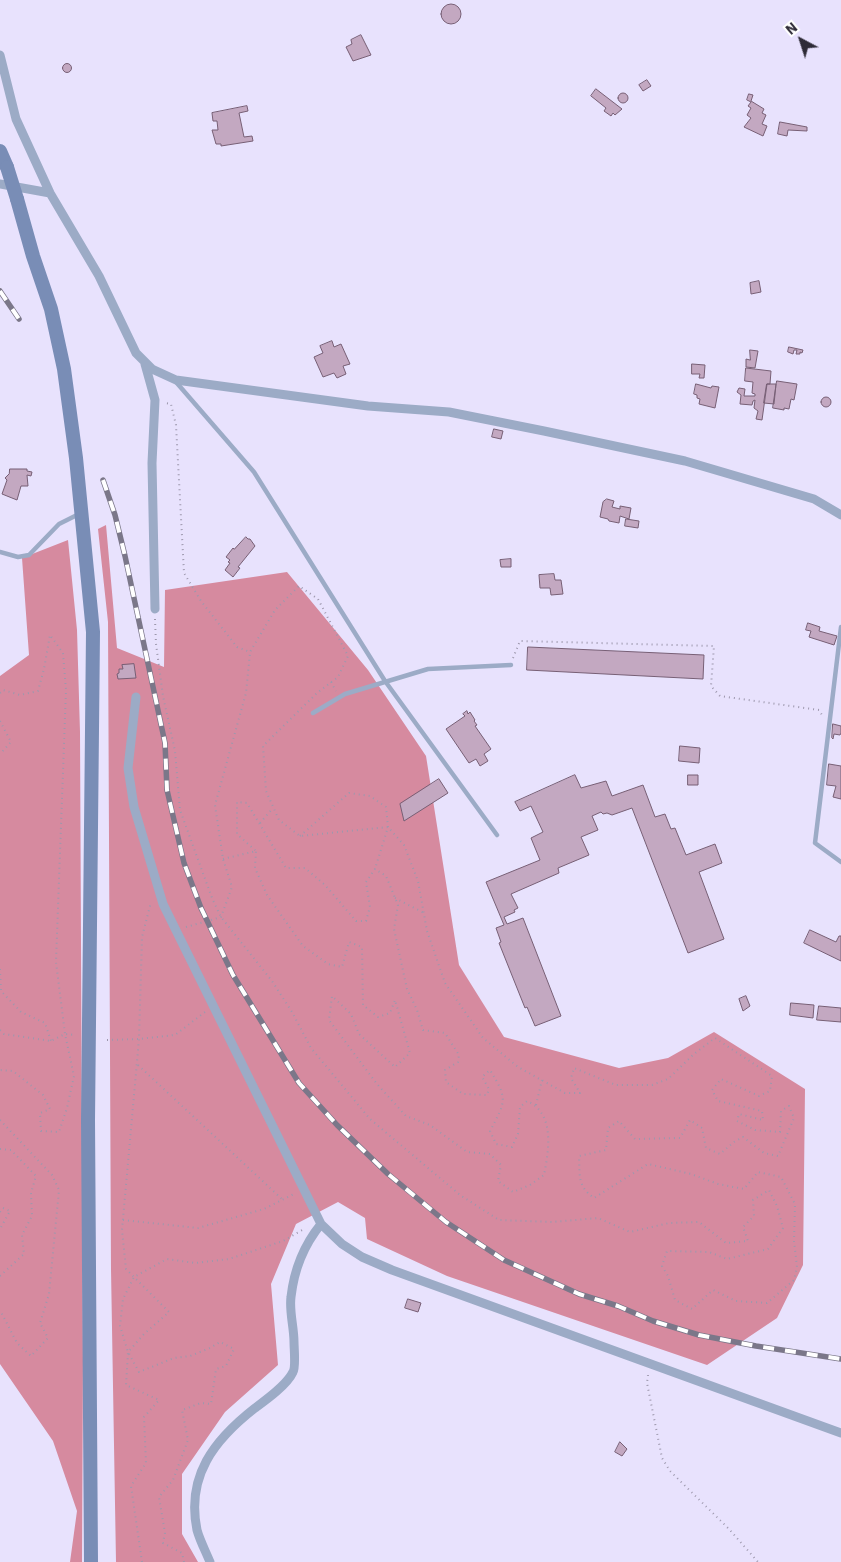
<!DOCTYPE html>
<html>
<head>
<meta charset="utf-8">
<style>
  body { margin:0 }
  #map { position:relative; width:841px; height:1562px; overflow:hidden; background:#e8e2fd; font-family:"IBM Plex Sans",sans-serif }
  canvas { display:block }
  .north { position:absolute; left:776px; top:15px; width:50px; height:50px; -webkit-text-stroke:4px #fff; paint-order:stroke; rotate:320deg; font-size:14px; font-weight:700; line-height:20px; text-align:center; color:#2e2b37 }
  .north::after { content:''; display:block; margin:auto; width:18px; height:22px; background:#2e2b37; clip-path:polygon(50% 0,100% 100%,50% 72%,0 100%) }
</style>
</head>
<body>
<div id="map">
<canvas width="841" height="1562"></canvas>
<div class="north">N</div>
</div>
<script>
const ctx = document.querySelector('canvas').getContext('2d');
ctx.lineJoin = 'round';
function fillPath(path, color) {
  ctx.fillStyle = color;
  ctx.fill(path, 'evenodd');
}
function stroke(path, color, width, dash) {
  ctx.strokeStyle = color;
  ctx.lineWidth = width;
  ctx.lineCap = dash ? 'butt' : 'round';
  ctx.setLineDash(dash || []);
  ctx.stroke(path);
}
fillPath(new Path2D(`
  M106,525L117,648L164,667L165,590L287,572L368,670L426,756L459,965L504,1037L619,1068L668,1058L714,1032L805,1089L803,1265L777,1318L707,1365L447,1276L367,1239L365,1218L338,1202L296,1224L271,1284L278,1365L225,1412L182,1474V1534L198,1562H116L111,1269L108,622L98,529Z
  M68,540L77,630L80,732L83,1361L82,1562H70L77,1511L53,1441L0,1364V676L29,655L22,558Z`), '#d68a9f');
const building = new Path2D(`
  M441 14a10 10 0 1 1 20 0a10 10 0 1 1-20 0Z
  M361,35L371,55L353,61L346,47L352,44L351,40Z
  M62.5 68a4.5 4.5 0 1 1 9 0a4.5 4.5 0 1 1-9 0Z
  M647,80L651,86L643,91L639,85Z
  M596,89L622,109L615,115L613,113L611,116L604,111L606,108L591,96Z
  M618 98a5 5 0 1 1 10 0a5 5 0 1 1-10 0Z
  M749,94L753,95L751,101L764,109L762,113L766,115L762,124L767,126L763,136L744,127L751,118L747,115L751,108L748,106L751,102L747,100Z
  M247,106L248,111L239,113L244,137L252,136L253,141L221,146V144H216L212,130H218L217,121H213L212,113Z
  M780,122L807,127V131L788,130L787,136L778,134Z
  M759,281L761,292L751,294L750,283Z
  M332,341L334,347L341,344L350,364L343,366L346,374L337,378L334,373L323,377L314,357L323,353L320,346Z
  M789,347L803,350L802,353L800,352V354H796L797,350H794L793,354L788,352Z
  M750,350L758,351L755,368L746,367V359L750,360Z
  M692,364L705,365L704,378H699L700,374H692Z
  M746,368L771,371L770,384H767L762,420L756,419L758,411L754,408L755,400L753,401L752,405L740,404L741,395L737,392L739,388L745,389L744,396H755V394L752,393L753,382L745,381Z
  M777,381L797,384L794,400L791,399L789,409L784,408V410L773,408Z
  M696,384L711,388L712,386L719,387L715,408L699,404L700,399L697,398V395L694,394Z
  M767,384H776L774,404L764,403Z
  M821 402a5 5 0 1 1 10 0a5 5 0 1 1-10 0Z
  M494,429L503,431L501,439L492,437Z
  M10,469H27V471L32,472L31,476L27,475L28,486H21L17,500L2,494L7,480L5,478L9,474Z
  M607,499L614,501L612,507L620,509V506L631,508L629,519L620,516L619,523L609,521L608,519L600,517L603,502Z
  M626,519L639,521L638,528L625,526Z
  M246,537L248,539H250L255,546L238,567L240,568L233,577L225,570L230,563L228,562L230,560L226,557L233,548L234,549Z
  M511,559V567H501L500,560Z
  M554,574L555,580H561L563,594L551,595L550,588H540L539,575Z
  M808,623L820,627L819,631L837,636L834,645L809,637L811,631L806,630Z
  M528,647L704,655L703,679L527,670Z
  M134,664L136,678L118,679L117,674L119,673V669H123L122,665Z
  M467,711L468,714L470,712L475,720L474,721L477,725L475,726L491,749L484,754L488,761L480,766L476,759L469,763L446,729L465,716L463,714Z
  M833,724L841,726V733L840,735L834,734L833,739L832,738Z
  M680,746L700,748L699,763L679,761Z
  M829,764L841,766V799L833,797L836,786L827,785Z
  M575,775L581,788L606,781L612,796L643,785L655,817L665,814L671,829L675,828L686,855L715,844L722,863L699,872L724,939L688,953L632,808L612,815L607,813L603,814L601,812L592,816L598,830L581,837L589,855L558,868L559,873L511,894L518,908L514,910L515,912L504,917L507,924L523,918L561,1016L535,1026L527,1007L525,1008L499,943L501,942L496,928L504,925L486,882L540,860L531,838L543,832L531,806L520,811L515,802Z
  M688,775H698V785H688Z
  M439,779L448,793L404,821L400,804Z
  M810,930L836,942L839,936H841V961L804,943Z
  M746,996L750,1006L743,1011L739,999Z
  M791,1003L814,1005L813,1018L790,1015Z
  M819,1006L841,1008V1022L817,1020Z
  M408,1299L421,1303L418,1312L405,1308Z
  M620,1442L627,1449L622,1456L615,1452Z`);
fillPath(building, '#c3a8c1');
stroke(building, '#775f75', 1);
stroke(new Path2D(`
  M155,619L156,644L163,696L175,751L180,810L212,898L221,917L272,981L292,1012L311,1048L370,1119L460,1195L499,1220L552,1222L598,1218L630,1232L669,1223L699,1222L726,1243L748,1241L743,1227L754,1216L753,1200L769,1190L777,1206L783,1228L768,1249L727,1259L709,1252L667,1251L662,1266L668,1276L675,1300L692,1309L713,1290L736,1301L767,1303L794,1280L797,1267L794,1241L795,1204L781,1177L758,1172L744,1189L718,1184L691,1174L648,1164L594,1198C577,1186 580,1175 579,1156L606,1150L608,1128L619,1121L635,1139L680,1138L690,1120L702,1128L706,1148L720,1154L734,1142L743,1137L764,1153L778,1156L794,1118L789,1106L781,1111L780,1132L755,1130L737,1121L739,1114L763,1120L762,1111L718,1101L712,1090L721,1079L759,1096L770,1091L772,1076L715,1038L694,1054L668,1079L652,1085H616L574,1068L571,1078L580,1093H565L518,1067L483,1038L445,983L427,931L418,881L404,845L388,827L300,836L279,820L266,791L263,746L317,693L338,677L348,656L318,599L299,586L275,610L250,652L237,647L201,601L184,573L176,425L171,404L165,403
  M513,658L520,641L714,646L711,686L720,696L819,710L822,715
  M331,682L336,691
  M0,693L3,690L20,695L38,691L44,669L50,635L63,653L66,690L56,962L65,1034L74,1076L67,1108L59,1132L41,1131L40,1113L50,1109L43,1095L13,1071L0,1070
  M0,721L11,742L0,754
  M260,823L273,808
  M300,836L349,793L370,796L386,807L388,827L375,869
  M223,859L256,851L237,834V802L247,803L286,868H305L325,885L356,921H366L370,907L366,882L375,869L386,876L398,905L394,929L407,989L417,1010L423,1030L445,1033L459,1055L458,1062L445,1070L446,1082L463,1094L487,1095L489,1089L482,1077L490,1070C508,1099 506,1101 490,1131L496,1144L512,1147L518,1134L520,1107L527,1101C555,1113 549,1150 544,1175L530,1185L513,1192L498,1181L501,1165L490,1154L467,1152L430,1125L406,1116L377,1084L329,1020L332,996L351,1014L359,1034L395,1067L410,1053L395,1000L390,1013L378,1017L363,1005L362,947L349,942L342,967L328,964L303,946L267,895L255,868L256,851
  M395,898L424,913
  M211,920L221,917L232,887L223,859L215,805L246,693L250,653
  M186,927L204,922
  M0,969L1,991L21,1012L45,1023L51,1041
  M0,1030L4,1034L51,1041L65,1034L76,1035
  M107,1040L139,1039L175,1035L205,1012
  M138,1065L283,1200
  M536,1105L542,1080
  M0,1120L52,1175L59,1190L49,1294L40,1323L48,1338L31,1356L17,1343L0,1310
  M0,1149L11,1150L36,1176L31,1193L32,1216L22,1235L24,1254L0,1276
  M0,1212L3,1208L10,1211L0,1229
  M123,1220L198,1228L264,1209L294,1194
  M648,1375L647,1383L662,1458L670,1471L729,1529L758,1562
  M142,1562L131,1486L146,1463L144,1417L159,1400L126,1385L128,1352L144,1334L169,1312L126,1269L122,1230L139,1039L142,937L151,902
  M184,1562L182,1553L163,1543L165,1533L159,1497L173,1480L188,1440L182,1410L201,1403L211,1404L216,1369L226,1366L234,1349L220,1342L210,1348L190,1356L174,1358L139,1372L128,1352L120,1326L123,1299L134,1277L167,1259L195,1263L229,1259L283,1241L304,1229`), '#9d98ad', 2, [1, 4]);
stroke(new Path2D(`
  M176,382L254,472L385,681L497,835
  M0,552L18,557L29,555L59,524L79,514
  M841,627L815,843L841,862
  M313,713L345,694L428,669L511,665`), '#9cabc6', 4.5);
stroke(new Path2D(`
  M0,55L16,119L50,193L99,276L136,353L152,369L176,380L368,406L449,412L544,431L685,461L814,499L841,515
  M0,184L50,193
  M145,364L155,400L152,463L155,609
  M136,697L128,768L134,807L163,904L321,1224L342,1244L362,1257L392,1270L841,1433
  M210,1562C206,1552 200,1541 197,1530C186,1476 214,1440 255,1408C266,1400 287,1385 293,1372C296,1367 294,1349 294,1342C294,1327 289,1311 291,1297C294,1270 304,1245 321,1224`), '#9cabc6', 9);
stroke(new Path2D(`
  M0,151L7,167
  M17,199L33,256L51,309L64,369L76,458L93,632L88,1120L91,1562`), '#798db6', 14);
const rail = new Path2D(`
  M0,291L19,319
  M103,480L115,515L125,556L165,743L167,790L184,863L201,908L233,975L299,1083L337,1125L388,1174L446,1222L504,1260L579,1294L618,1306L653,1321L699,1335L756,1346L841,1359`);
stroke(rail, '#7b7789', 5.5);
stroke(rail, '#fff', 4, [11]);
stroke(new Path2D(`
  M7,167L17,199`), '#798db6', 14);
</script>
</body>
</html>
